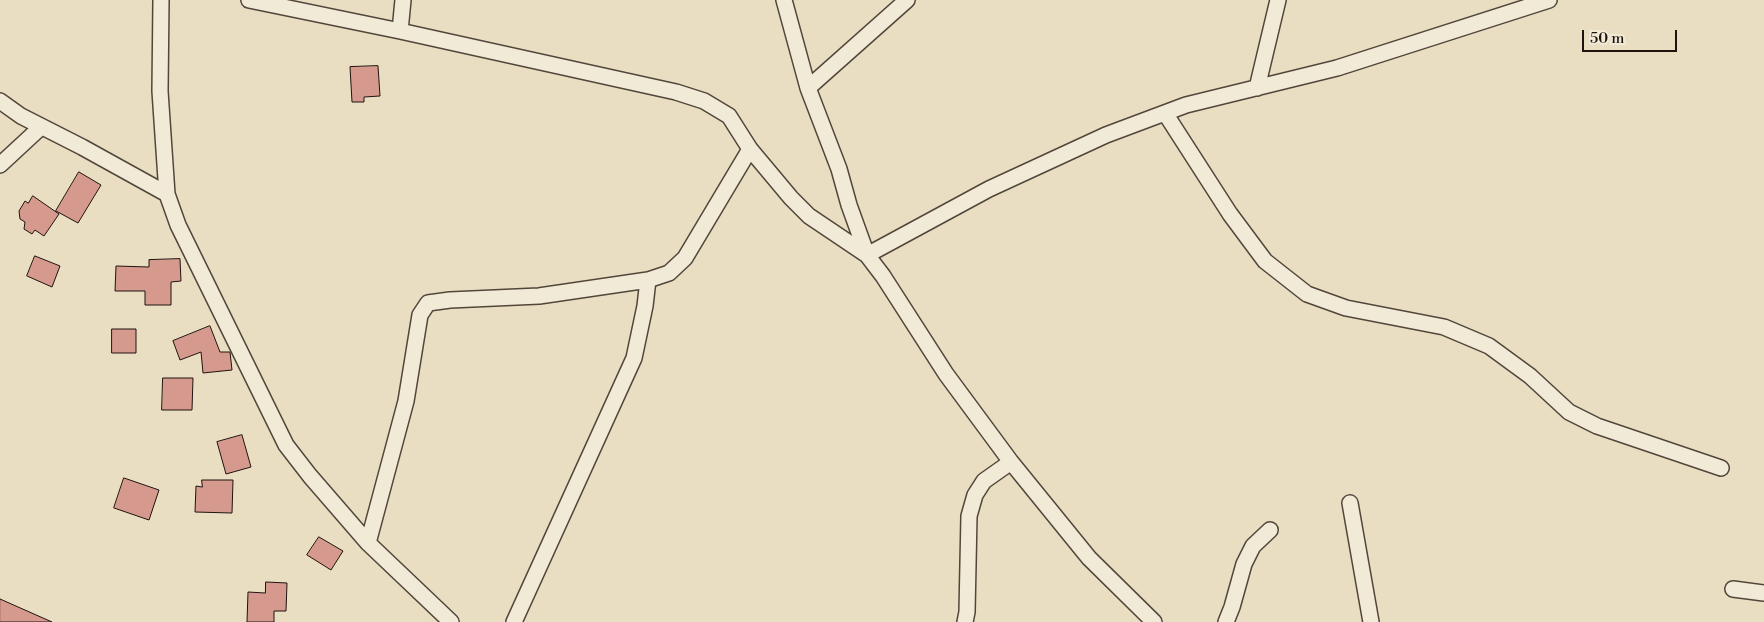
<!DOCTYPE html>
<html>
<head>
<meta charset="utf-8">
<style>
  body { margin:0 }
  #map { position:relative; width:1764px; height:622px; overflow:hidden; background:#eadec2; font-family:"Libre Bodoni",serif }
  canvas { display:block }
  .scale { position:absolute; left:1582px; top:30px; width:95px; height:22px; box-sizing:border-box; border:2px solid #1f130e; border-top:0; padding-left:6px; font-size:15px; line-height:18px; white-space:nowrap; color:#1f130e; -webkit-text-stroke:4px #f1ead7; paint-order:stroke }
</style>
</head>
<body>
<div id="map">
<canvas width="1764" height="622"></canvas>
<div class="scale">50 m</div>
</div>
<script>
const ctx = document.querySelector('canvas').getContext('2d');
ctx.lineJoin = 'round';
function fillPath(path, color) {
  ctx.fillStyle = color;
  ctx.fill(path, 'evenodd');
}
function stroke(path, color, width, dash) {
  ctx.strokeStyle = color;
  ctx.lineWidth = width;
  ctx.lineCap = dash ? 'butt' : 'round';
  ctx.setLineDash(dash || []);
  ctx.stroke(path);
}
const building = new Path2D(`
  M378,66L380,96L364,97V102H352L350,67Z
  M79,172L101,185L78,223L56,211Z
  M33,196L59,214L44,236L35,230L32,234L24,229L25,222L20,219L19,211L25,201L28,203Z
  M35,256L60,266L52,287L27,276Z
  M180,259L181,281L171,282V305H145V291H115L116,266L149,267V260Z
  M210,326L220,352H230L232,370L203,373L201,352L180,360L173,341Z
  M112,329H136V353H112Z
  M163,378H193L192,410H162Z
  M242,435L251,467L226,474L217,442Z
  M124,478L159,490L149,520L114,508Z
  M202,480H233L232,513L195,512L196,486L202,487Z
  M319,537L343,551L331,570L307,555Z
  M266,582L287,583L286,611H274V622H247L248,592L265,593Z
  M0,599L52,622H0Z`);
fillPath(building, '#d6998e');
stroke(building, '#1f130e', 1);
const minor = new Path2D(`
  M161,0L160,91L167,194L178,225L286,445L310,476L368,543L451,622
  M249,0L400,31L676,92L704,101L729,116L750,149L791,198L809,216L867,255L883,276L946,374L1011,462L1089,558L1154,622
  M784,0L808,88L839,169L849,205L867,255L989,189L1106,135L1186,105L1337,68L1549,0
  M400,31L403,0
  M808,88L907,0
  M1257,88L1278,0
  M0,101L21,116L82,147L167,194
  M1165,113L1230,214L1265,261L1307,294L1346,308L1444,327L1489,346L1530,376L1569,412L1597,426L1721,468
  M0,165L41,127
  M1350,503L1371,622
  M368,543L406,401L420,315L428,303L450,300L539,296L648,280L669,273L685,258L750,149
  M1733,589L1764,593
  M514,622L634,358L645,306L648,280
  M965,622L967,612L969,516L975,495L984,481L1011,462
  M1226,622L1232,607L1244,564L1253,546L1270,530`);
stroke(minor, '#52463b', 18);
stroke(minor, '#f1ead7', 15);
</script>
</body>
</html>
